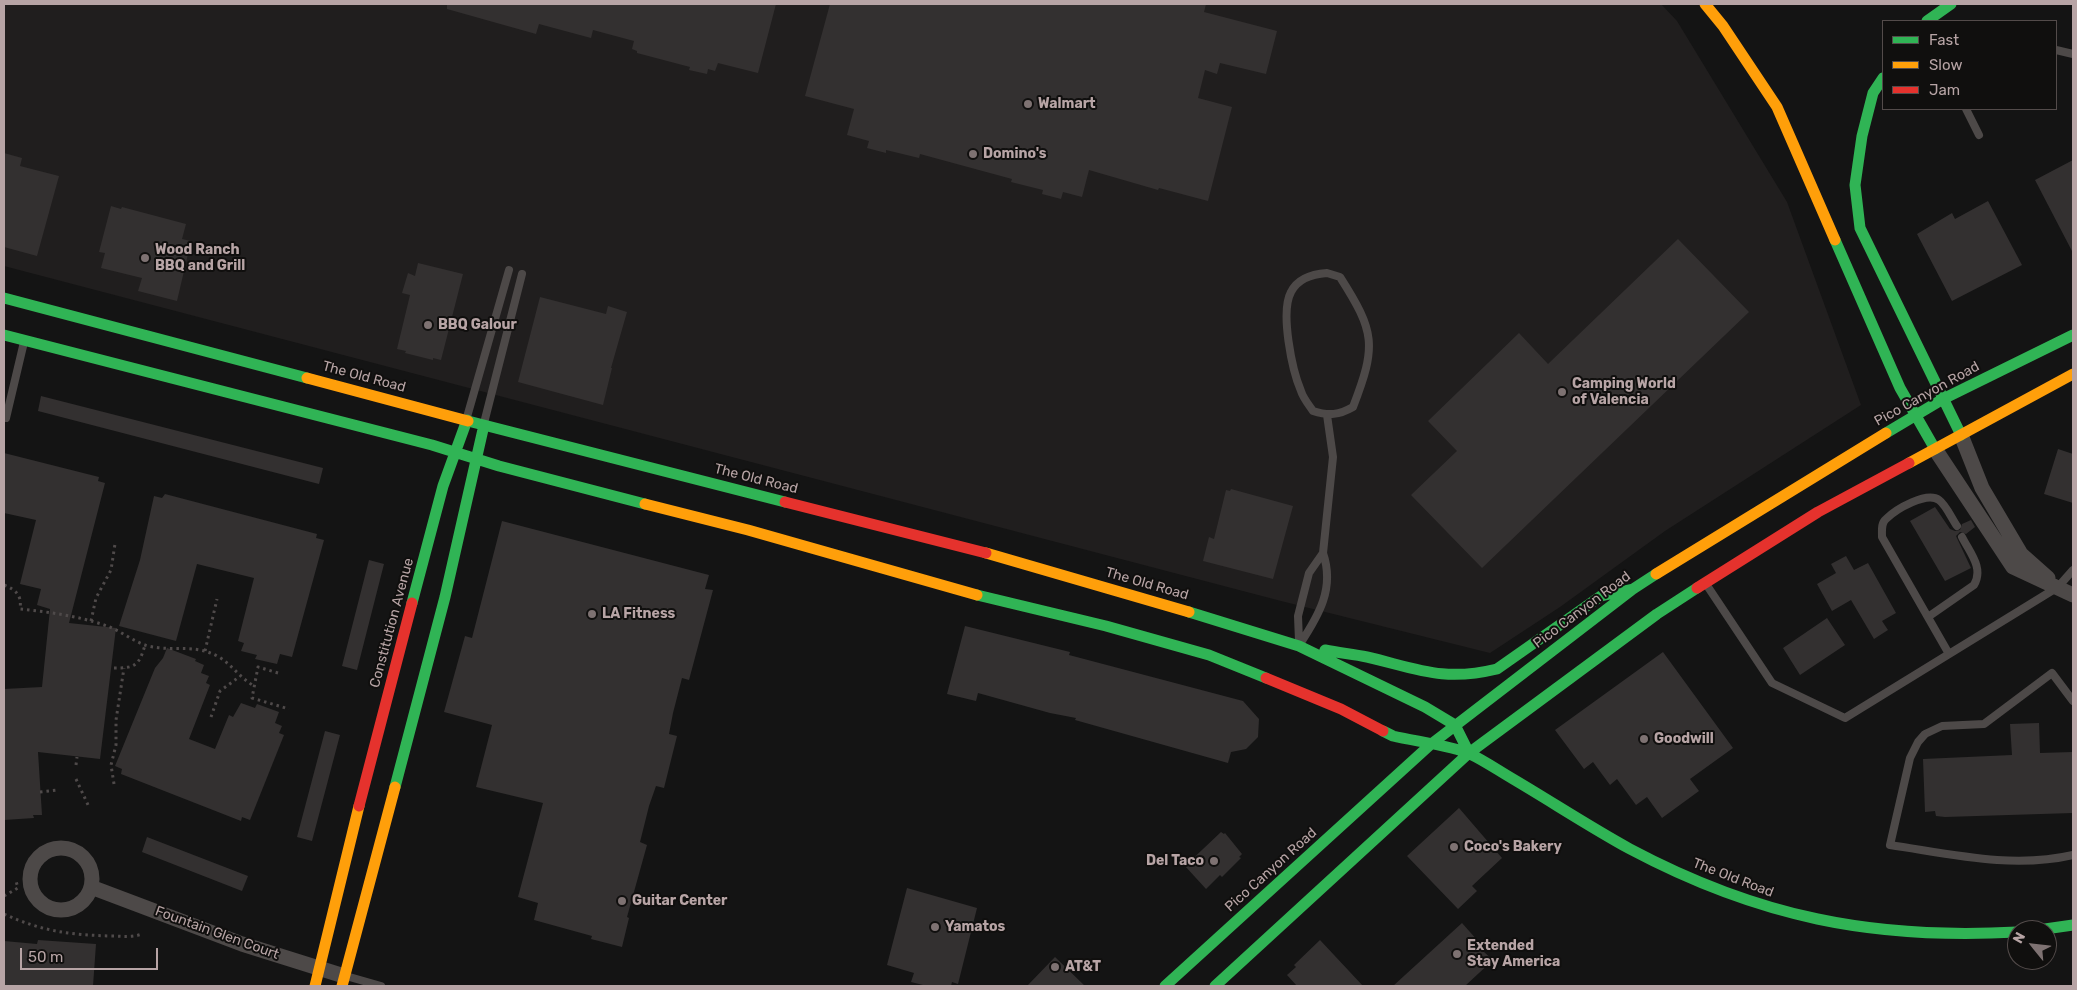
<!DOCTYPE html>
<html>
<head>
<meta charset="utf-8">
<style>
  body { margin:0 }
  #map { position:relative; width:2077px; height:990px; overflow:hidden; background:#141414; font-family:Rubik,sans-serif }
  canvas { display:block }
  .frame { position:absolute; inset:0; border:5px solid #b7a4a5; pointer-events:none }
  .legend { position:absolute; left:1882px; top:20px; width:175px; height:90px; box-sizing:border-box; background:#100f0e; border:1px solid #534b4a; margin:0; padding:6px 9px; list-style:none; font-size:15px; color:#b7a4a5 }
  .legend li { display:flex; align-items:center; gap:10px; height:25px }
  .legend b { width:25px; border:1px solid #534b4a }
  .north { position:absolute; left:2007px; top:920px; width:50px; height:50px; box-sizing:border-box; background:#100f0e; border:1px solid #534b4a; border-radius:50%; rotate:299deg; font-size:14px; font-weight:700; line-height:20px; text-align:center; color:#b7a4a5 }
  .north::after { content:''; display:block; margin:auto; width:18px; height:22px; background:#7e7272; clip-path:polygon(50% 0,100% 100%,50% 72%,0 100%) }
  .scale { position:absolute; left:20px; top:948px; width:138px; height:22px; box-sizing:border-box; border:2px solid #b7a4a5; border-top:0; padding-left:6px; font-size:15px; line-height:18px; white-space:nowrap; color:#b7a4a5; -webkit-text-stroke:4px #100f0e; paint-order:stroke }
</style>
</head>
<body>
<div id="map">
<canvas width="2077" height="990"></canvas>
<div class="frame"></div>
<ul class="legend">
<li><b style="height:6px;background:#30b455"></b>Fast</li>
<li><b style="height:6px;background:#ff9f0a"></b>Slow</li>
<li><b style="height:6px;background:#e5322d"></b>Jam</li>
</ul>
<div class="north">N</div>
<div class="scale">50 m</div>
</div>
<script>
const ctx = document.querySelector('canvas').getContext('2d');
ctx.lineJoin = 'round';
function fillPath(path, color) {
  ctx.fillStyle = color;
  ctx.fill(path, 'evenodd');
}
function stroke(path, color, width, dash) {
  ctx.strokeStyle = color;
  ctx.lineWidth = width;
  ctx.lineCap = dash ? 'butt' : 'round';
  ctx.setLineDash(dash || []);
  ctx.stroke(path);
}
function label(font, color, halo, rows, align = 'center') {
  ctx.font = font + ' Rubik,sans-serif';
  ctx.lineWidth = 4;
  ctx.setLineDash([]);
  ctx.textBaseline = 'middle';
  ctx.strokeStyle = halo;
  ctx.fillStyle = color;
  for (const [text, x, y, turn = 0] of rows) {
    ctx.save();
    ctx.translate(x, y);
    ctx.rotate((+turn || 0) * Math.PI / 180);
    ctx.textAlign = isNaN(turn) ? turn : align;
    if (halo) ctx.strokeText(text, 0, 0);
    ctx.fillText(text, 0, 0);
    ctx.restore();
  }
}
fillPath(new Path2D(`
  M4,4H1661L1677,21L1787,202L1861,405L1665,531L1560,607L1490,653L1281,601L4,266Z`), '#201e1e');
fillPath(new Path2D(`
  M447,4H776L758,73L718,63L715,71L708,69L707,74L689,70L690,67L637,53V51L632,49L634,41L593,30L591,38L539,24L536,34L447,9Z
  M830,4H1206L1204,12L1277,31L1266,74L1220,63L1217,74L1205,70L1198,98L1232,107L1208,201L1159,188L1158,190L1089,170L1082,197L1063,192L1061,199L1042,194L1043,190L1011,182L1012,179L920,154L919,158L886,150V153L867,148L869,141L847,135L854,109L805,96Z
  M4,153L22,158L20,166L59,176L37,256L4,247Z
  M2073,160V253L2035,180Z
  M1988,201L2022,265L1952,301L1917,234L1952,213L1955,219Z
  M111,206L121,209L122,207L186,224L182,239L191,241L177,301L138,291L142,278L101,268L105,253L99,252Z
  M1678,239L1749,312L1482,568L1411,495L1457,451L1428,421L1519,333L1548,364Z
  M418,263L463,274L441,360L433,358V360L405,353L406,351L397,349L410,295L402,293L408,273L415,276Z
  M540,297L606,314L608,306L627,312L611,368H612L603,405L518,382Z
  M41,396L323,468L319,484L38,411Z
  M2058,449L2073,454V503L2044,494Z
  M4,453L99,477L98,481L105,483L69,623L116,628L100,759L38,752L42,815H33L34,818L4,820V689L42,687L50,609L37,605L41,589L20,584L36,520L4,513Z
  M1231,489L1293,506L1273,579L1203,561L1209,537L1214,539L1226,490L1230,491Z
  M165,494L317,534L316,538L324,540L292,657L280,654L277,664L255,659L257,655L241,651L244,643L238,641L254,578L197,564L176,641L119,626L140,560L154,496L162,498Z
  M1935,507L1950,529L1955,531L1960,530L1962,524L1971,520L1975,527L1966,534L1960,532L1956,536L1971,568L1945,581L1910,521Z
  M502,521L709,575L705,589L713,590L689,680L682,678L673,713L669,734L677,736L664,788L656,786L649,806L640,842L647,845L627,917L629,918L622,947L591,939L592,936L534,920L538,903L518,897L543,803L476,787L492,725L444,712L465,636L472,638Z
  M1846,556L1854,570L1868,563L1896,613L1882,621L1888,630L1874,639L1851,600L1832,611L1817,584L1836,573L1831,564Z
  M369,560L384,564L357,670L342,666Z
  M1827,618L1845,645L1800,675L1783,648Z
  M965,626L1070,652L1069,655L1243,701L1259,719L1258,737L1246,749L1231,752L1228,763L1075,720L1076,718L1050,713L978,693L976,701L947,694Z
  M167,648L196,659L195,661L204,665L201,673L209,676L206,683L210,685L189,739L215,749L229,715L233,717L241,703L255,708L257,704L279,712L275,723L282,726L279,733L284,735L250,820L242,817L241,821L121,774L122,769L115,766L155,668L163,658Z
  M1663,652L1733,748L1690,779L1699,791L1662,818L1647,797L1636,805L1617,779L1610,785L1593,762L1584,769L1555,730Z
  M2039,723L2040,753L2073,752V813L1945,817L1936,816L1935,811L1925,812L1923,759L2012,755L2010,724Z
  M325,731L340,735L312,841L297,837Z
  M1459,808L1502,858L1472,886L1477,891L1458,909L1407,856Z
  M1221,832L1224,834L1225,833L1242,854L1239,857L1241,858L1222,877L1220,875L1206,889L1185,866Z
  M147,837L248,876L242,891L142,852Z
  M907,888L977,908L958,984L952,982L951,986H927L911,982L914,973L887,965Z
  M1462,923L1486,950L1484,952L1493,960L1465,986H1393Z
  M38,940L96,944L93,986H4V941L37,944Z
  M1320,940L1363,986H1297L1287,975L1296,967L1294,965Z
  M1055,957L1085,986H1027Z`), '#333030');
stroke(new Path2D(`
  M4,585C16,590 22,595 20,609C49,612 79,616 107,626C121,631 134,642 148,646C173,652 194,643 219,657C232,665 239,677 254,686
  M91,621L96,598L111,570L115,544
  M205,651L217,599
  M114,668C135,668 139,666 145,645
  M278,673L258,667L252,698L289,709
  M211,717L220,691L239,677
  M76,765L77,757
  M76,779L89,807
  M114,784L111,765L116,745V720L124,668
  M40,792L58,790
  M4,896L18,888L16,881
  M4,914C41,931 70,935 111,936C122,936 131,938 142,934`), '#4f4a4a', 3, [2.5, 4]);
stroke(new Path2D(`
  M2056,50L2073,54
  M1966,109L1979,135
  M1327,273L1340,277C1375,332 1377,345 1353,407C1339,415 1329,416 1313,411C1309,405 1303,398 1301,391C1292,370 1280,312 1291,292C1298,278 1312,274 1327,273Z
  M467,417L509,270
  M6,418L24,342
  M484,423L522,274
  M1706,584L1772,683L1845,718L2058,587L2073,570
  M1928,617L1974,585C1984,568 1970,553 1962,537
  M1299,641L1298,616L1309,573L1323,553L1333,457L1327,415
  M1300,644C1319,615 1335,588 1323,553
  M1949,654L1882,537C1882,530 1881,523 1886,519C1896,509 1927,491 1939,500C1946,505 1952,519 1957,526
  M2073,701L2052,673L1984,724L1942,726L1925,734L1918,742L1910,758L1890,845C1951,854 2012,869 2073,855
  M346,976L381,986`), '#4d4948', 8);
stroke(new Path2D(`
  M1961,435L1982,488L2021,554L2048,578
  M1935,449L2013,567L2073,595
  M30 879a31 31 0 1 1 62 0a31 31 0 1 1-62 0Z
  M91,887L242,944L344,976`), '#4d4948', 15);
stroke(new Path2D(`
  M1927,21L1951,4
  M1883,78L1873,93L1862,136L1855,185L1860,228L1961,435
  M1835,240L1900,388L1935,449
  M4,298L307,378
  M4,335L432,445L499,466L645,504
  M468,421L785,502
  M1886,433L1943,399L2073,335
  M977,595L1106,626L1209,655L1266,678
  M412,603L443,486L467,420
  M1189,612L1299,646L1425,707L1455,725L1469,753
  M1325,650C1339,653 1353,654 1367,657C1418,669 1443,682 1497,669L1601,596L1633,589
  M1383,731L1393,736C1413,741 1454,746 1470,754C1485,761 1499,771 1513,779C1552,802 1590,827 1630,849C1758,917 1873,940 2017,932
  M395,787L445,597L484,425
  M2038,930L2073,925
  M1165,986L1430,745L1633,589L1656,574
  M1215,986L1469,753L1657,614L1697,588`), '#30b455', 11);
stroke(new Path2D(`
  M1705,4L1723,26L1777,107L1835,240
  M307,378L468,421
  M1909,463L2073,374
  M645,504L748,530L977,595
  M986,553L1189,612
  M1656,574L1886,433
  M315,986L359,806
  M342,986L395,787`), '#ff9f0a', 11);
stroke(new Path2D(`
  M785,502L986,553
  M1697,588L1818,512L1909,463
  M1266,678L1341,709L1383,731
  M359,806L412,603`), '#e5322d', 11);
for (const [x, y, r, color] of [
  [1028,104,5,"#7e7272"],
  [973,154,5,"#7e7272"],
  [145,258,5,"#7e7272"],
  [428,325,5,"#7e7272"],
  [1562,392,5,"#7e7272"],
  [592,614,5,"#7e7272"],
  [1644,739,5,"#7e7272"],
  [1454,847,5,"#7e7272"],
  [1214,861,5,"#7e7272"],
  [622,901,5,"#7e7272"],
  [935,927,5,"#7e7272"],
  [1457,954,5,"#7e7272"],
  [1055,967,5,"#7e7272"]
]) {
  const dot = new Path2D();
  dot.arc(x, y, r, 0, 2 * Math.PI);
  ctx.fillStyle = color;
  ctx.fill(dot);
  stroke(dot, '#100f0e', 2);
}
label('bold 14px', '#b7a4a5', '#100f0e', [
  ["Walmart",1038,104],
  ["Domino's",983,154],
  ["Wood Ranch",155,250],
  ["BBQ and Grill",155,266],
  ["BBQ Galour",438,325],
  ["Camping World",1572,384],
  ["of Valencia",1572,400],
  ["LA Fitness",602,614],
  ["Goodwill",1654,739],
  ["Coco's Bakery",1464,847],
  ["Del Taco",1204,861,"right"],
  ["Guitar Center",632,901],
  ["Yamatos",945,927],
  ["Extended",1467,946],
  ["Stay America",1467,962],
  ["AT&T",1065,967]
], 'left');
label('14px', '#b7a4a5', '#100f0e', [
  ["The Old Road",364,377,15],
  ["Pico Canyon Road",1927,394,-29],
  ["The Old Road",756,479,14],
  ["The Old Road",1147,584,16],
  ["Pico Canyon Road",1582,610,-37],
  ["Constitution Avenue",392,623,-75],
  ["Pico Canyon Road",1271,870,-42],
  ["The Old Road",1733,878,21],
  ["Fountain Glen Court",217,933,20]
]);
</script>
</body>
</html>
